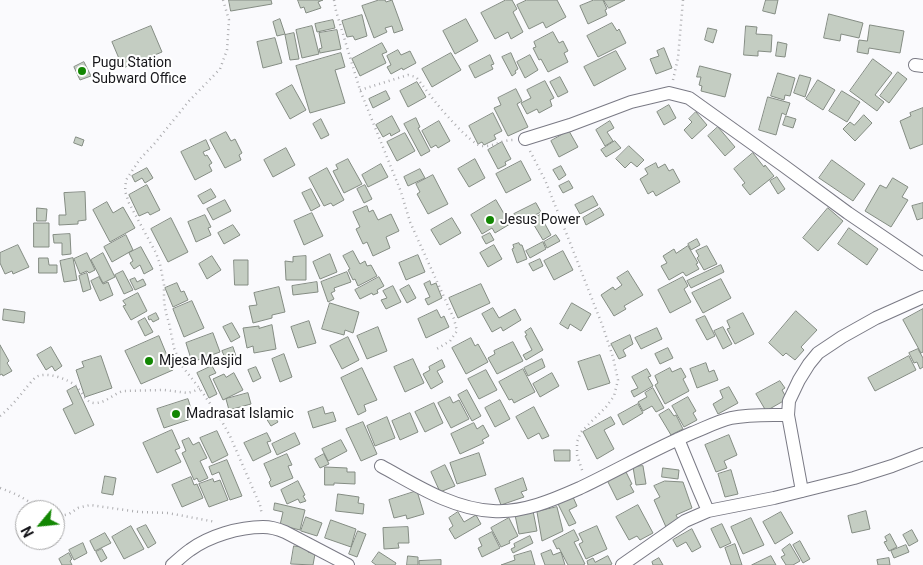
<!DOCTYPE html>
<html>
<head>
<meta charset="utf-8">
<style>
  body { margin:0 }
  #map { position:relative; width:923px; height:565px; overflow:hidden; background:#fafafd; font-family:Roboto,sans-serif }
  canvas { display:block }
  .north { position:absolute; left:15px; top:500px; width:50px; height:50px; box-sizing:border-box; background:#fff; border:1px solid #a2a2a3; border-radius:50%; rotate:242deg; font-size:14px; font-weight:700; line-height:20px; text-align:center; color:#16161a }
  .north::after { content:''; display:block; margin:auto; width:18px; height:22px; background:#138703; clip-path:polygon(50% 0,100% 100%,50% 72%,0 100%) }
</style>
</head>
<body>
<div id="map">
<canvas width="923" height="565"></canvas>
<div class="north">N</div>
</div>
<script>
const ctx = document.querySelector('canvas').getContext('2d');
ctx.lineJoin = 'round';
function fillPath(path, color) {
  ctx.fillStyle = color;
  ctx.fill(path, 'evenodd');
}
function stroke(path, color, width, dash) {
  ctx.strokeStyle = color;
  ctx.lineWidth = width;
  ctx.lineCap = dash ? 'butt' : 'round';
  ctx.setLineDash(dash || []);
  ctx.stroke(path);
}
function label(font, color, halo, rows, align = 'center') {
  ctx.font = font + ' Roboto,sans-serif';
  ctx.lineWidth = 4;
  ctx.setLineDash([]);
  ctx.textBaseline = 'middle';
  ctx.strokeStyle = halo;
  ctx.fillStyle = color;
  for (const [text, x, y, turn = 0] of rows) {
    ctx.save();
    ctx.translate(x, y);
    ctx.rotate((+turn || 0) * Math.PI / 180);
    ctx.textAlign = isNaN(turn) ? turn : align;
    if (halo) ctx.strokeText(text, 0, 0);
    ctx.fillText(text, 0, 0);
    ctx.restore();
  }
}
const building = new Path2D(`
  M229,0H271L272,4L231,11Z
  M298,0H323L318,2L321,8L306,13L304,7L301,8Z
  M379,0H385L386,2L392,0L403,30L394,33L392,26L385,28L387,32L374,38L362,6Z
  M506,0H512L517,9L513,12L523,32L511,39L508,32L495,39L481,13Z
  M527,0H557L566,17L546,28L543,22L529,29L517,5Z
  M594,0H603L607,9L605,10L607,15L588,24L580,6Z
  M604,0H625L609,8Z
  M766,0H778L775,14L763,11Z
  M829,14L863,23L859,38L841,34L840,41L824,38Z
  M362,15L367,36L355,40L353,36L347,37L342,21Z
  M280,19L285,34L277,36L273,22Z
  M466,19L478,41L455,54L443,31Z
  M333,20L335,28L317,32L315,24Z
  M612,23L617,31L619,29L626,43L598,57L587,36Z
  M870,25L904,31L900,53L869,48L868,54L857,52L859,40L867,41Z
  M151,26L162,52L123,68L112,42Z
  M312,26L319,54L302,58L296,30Z
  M746,26L757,27L756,34L772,35L771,52L758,51V56L744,55Z
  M708,28L717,30L713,43L705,40Z
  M337,30L341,49L320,53L319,49L322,48L319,33Z
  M553,32L559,43L563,41L568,51L564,53L568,62L548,72L541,59L539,60L533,48L536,47L534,42Z
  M294,33L299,59L290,60L285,35Z
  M275,38L282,63L263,68L257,42Z
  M778,42L787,44L785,57L776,56Z
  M382,43L387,52L382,54L386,63L360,76L352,59Z
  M664,48L672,68L656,74L650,59L659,56L657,51Z
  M398,50L401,55L410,51L416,63L403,70L402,68L391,74L387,67L391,65L387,56Z
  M616,51L626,69L594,86L584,67Z
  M341,53L345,67L335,70L345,103L310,113L296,66Z
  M451,53L461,70L432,87L422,69Z
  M511,53L518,69L515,71L516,73L512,76L502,57Z
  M490,55L494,64L491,65L493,69L475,78L469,66Z
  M530,55L538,70L525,78L517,62Z
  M873,59L892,73L875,95L884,102L877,111L850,91Z
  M84,62L91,76L80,80L74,67Z
  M700,66L731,74L725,97L701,91L702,86L699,85L701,77H697Z
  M898,72L907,79L889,103L880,96Z
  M778,73L795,78L790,96L785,95L784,100L771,96Z
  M800,75L811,78L805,97L794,93Z
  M560,77L568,92L558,97L550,82Z
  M818,80L835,90L823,110L806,99Z
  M545,81L554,98L550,100L552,106L539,113L537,109L527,114L521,103L531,98L527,90Z
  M417,82L426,97L408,107L400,91Z
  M292,85L306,110L290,119L276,94Z
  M516,89L522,101L517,104L528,127L508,136L494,108L501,105L498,98Z
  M386,91L390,99L373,108L369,99Z
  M842,91L860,102L847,122L829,111Z
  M768,97L790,103L786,115L782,113L776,135L759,130Z
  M669,105L676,118L664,125L657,112Z
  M923,108V144L910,149L900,121L911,116L910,113Z
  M696,112L707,125L692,139L684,130L692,122L689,119Z
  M493,113L502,131L494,135L496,139L484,145L482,142L478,144L469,126Z
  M864,115L872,123L855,141L843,129L850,122L854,125Z
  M392,116L400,131L391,136L390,133L383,137L376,125Z
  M786,116L796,119L793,128L783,125Z
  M416,118L420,127L418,128L430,151L421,156L404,124Z
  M321,119L329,135L321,139L313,124Z
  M439,121L450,141L438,148L436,145L431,148L422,131Z
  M610,121L614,128L607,132L613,141L605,146L596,130Z
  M718,127L735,147L725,156L708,136Z
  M569,131L578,147L559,157L551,141Z
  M226,132L231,141L235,139L242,153L239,155L241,160L225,168L210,140Z
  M405,133L415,151L397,161L387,142Z
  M76,137L84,140L82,146L74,143Z
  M206,140L210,149L203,152L205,156L207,155L212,163L209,165L212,171L195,180L181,152Z
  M615,141L621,148L606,157L601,150Z
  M502,142L511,159L505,162L506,165L498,169L488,150Z
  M629,146L644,160L637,167L631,162L625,168L616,159Z
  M286,148L295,165L273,177L264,160Z
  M753,153L764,167L765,165L774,176L750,195L742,185L745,183L734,169Z
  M348,159L362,184L344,193L333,171L338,169L336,165Z
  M475,159L485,178L469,187L458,169Z
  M832,160L865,184L853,201L819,178Z
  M521,161L531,180L506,193L496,174Z
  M656,163L658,168L665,164L669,171L673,169L680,182L656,196L653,191L648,194L640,179L648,174L645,169Z
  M381,164L388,177L368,187L362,175Z
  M561,166L566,175L559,180L553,170Z
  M147,168L153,178L145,183L142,178L135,182L132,176Z
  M327,168L344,200L333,206L331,203L324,206L309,178Z
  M420,169L425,178L408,186L404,177Z
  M433,175L448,204L428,214L417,194L420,192L416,184Z
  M777,177L785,189L778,194L770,181Z
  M893,178L908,187L902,197L908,200L891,227L865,211L880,185L886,188Z
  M569,181L573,188L563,193L559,186Z
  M147,185L160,210L150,215L148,212L139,216L129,195Z
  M365,185L372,199L364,203L357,189Z
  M211,189L216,197L203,204L198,196Z
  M311,189L320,206L311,211L302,193Z
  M85,192L86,220L78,221V224L59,225V215H66L64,193Z
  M593,196L598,205L580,214L575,205Z
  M225,200L231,211L213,220L207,209Z
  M496,200L510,224L495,233L492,228L482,234L471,215Z
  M107,202L113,213L123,207L135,228L110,242L93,210Z
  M536,203L541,212L519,223L514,214Z
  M923,203V218L917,220L912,206Z
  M367,206L369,212L373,210L378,220L391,214L399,231L386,237L390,248L373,256L367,242L363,244L356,229L360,227L353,212Z
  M37,208L47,209L46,221H37Z
  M600,208L604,215L586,225L583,218Z
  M828,208L843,221L818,251L803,238Z
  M312,213L323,236L304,245L294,221Z
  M205,215L211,227L208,228L211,235L196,242L188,222Z
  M540,215L551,235L543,240L531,220Z
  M171,218L188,252L168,262L151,229Z
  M452,218L461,233L440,245L431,230Z
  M34,223H49V247H34Z
  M233,225L240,235L224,244L218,233Z
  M849,228L878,249L867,265L838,244Z
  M490,233L494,240L486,244L482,237Z
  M70,234L71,254L62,255V243H54L53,235Z
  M126,235L133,250L112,262L104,247Z
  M556,235L560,241L547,248L544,242Z
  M697,239L700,245L691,250L688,244Z
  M543,242L546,249L530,258L526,251Z
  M519,243L520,245H522L527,259L517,263L512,249L514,248L513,245Z
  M18,245L29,267L13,274L12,271L5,274L0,263V253Z
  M494,245L502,259L488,267L480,253Z
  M688,246L698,263L696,264L699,269L686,276L683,272L669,280L661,266L667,263L663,256L674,249L676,253Z
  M707,246L717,264L704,270L697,258L699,256L696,251Z
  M141,247L153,269L144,274L140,265L134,269L130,263L133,261L129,253Z
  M353,251L360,264L365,261L367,266L371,265L377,276L358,286L355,279L353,280L348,270L350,269L343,256Z
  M563,251L573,270L554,280L544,261Z
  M87,253L95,270L89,273L87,271L80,274L74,259Z
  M103,253L115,277L103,283L91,260Z
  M330,254L337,272L320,279L313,262Z
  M418,255L425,272L406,280L399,263Z
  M212,256L221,270L207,279L199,264Z
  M306,256V280H286L285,261L293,262V257Z
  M39,258H48L49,265H57V273H39Z
  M73,258L77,280L64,282L60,261Z
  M540,259L543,266L533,271L529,264Z
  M234,260H248V285H235Z
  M721,265L724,272L691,288L687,281Z
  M123,271L133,290L124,294L115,275Z
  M628,271L643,295L624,306L626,309L614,316L601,295L613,287L615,290L622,285L617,278Z
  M347,272L351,282L334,288L335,291L331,293L334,299L328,302L321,282Z
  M87,273L91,289L83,292L79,276Z
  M99,277L103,284L108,282L113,295L100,301L91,281Z
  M379,277L384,286L377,290L378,293L373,295L372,293L360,299L355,290Z
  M683,277L688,286L684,289L691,302L670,313L658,290Z
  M135,278L137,282L143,279L146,285L135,290L130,280Z
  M721,279L731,298L703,313L692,293Z
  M430,281L431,285L436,283L442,298L428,305L425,299L430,297L424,284Z
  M317,282L318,292L293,295L292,286Z
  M177,283L181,292L184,291L188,300L173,307L165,288Z
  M481,284L490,303L458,318L449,298Z
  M409,285L416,298L407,303L400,290Z
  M393,286L401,302L386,309L381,300L387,298L383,291Z
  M279,287L285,312L272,315V318L253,323L249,306L257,305L254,293Z
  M138,293L147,311L131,320L123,306L126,305L123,301Z
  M192,301L204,328L184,337L173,309Z
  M330,303L359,312L353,333L345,330L344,335L322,329Z
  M572,303L591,314L581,331L570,324L568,329L560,324Z
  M493,308L499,318L515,309L521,320L503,331L501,327L492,332L482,314Z
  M4,309L25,312L24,323L3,320Z
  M923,309V352L921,353L903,320Z
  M437,310L441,318L444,316L449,327L426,338L418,319Z
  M796,311L817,330L801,347L804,350L795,360L786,353L783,356L769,343Z
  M156,313L159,319L153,322L151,319L149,320L148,317Z
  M743,313L754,334L735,344L727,329L730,328L727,321Z
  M705,316L715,336L707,340L696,320Z
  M145,318L153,332L145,336L138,322Z
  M309,321L316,343L298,348L291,327Z
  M232,323L240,337L231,342L223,327Z
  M272,325L276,349L254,353L253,346L247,348L243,328L259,326V328Z
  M378,327L387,351L367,359L357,336Z
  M723,327L732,344L723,349L714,331Z
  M531,328L543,350L526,360L523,355L532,350L525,336L527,335L525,332Z
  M657,328L662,339L641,349L635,338Z
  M213,333L220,352L192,362L186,343Z
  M630,335L633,344L623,350L626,356L619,359L611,344Z
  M159,336L173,370L141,384L125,351Z
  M348,337L359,360L342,369L330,346Z
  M471,338L475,346L478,344L488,362L466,374L452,348Z
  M513,342L523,361L497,374L488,358L495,354L494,351Z
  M0,345L9,361L7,363L12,371L3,376L2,374L0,375Z
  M51,347L62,366L55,371L52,366L46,370L37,355Z
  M233,347L236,356L226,360L222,351Z
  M668,348L673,358L660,364L655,354Z
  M918,349L923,358V367L920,369L917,362L914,363L909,353Z
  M284,354L292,377L280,382L272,359Z
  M600,355L610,383L588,390L578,362Z
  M101,356L112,388L85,397L76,370L84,367L82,362Z
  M909,356L916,370L875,391L868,378Z
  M413,359L424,383L405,392L394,367Z
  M542,359L545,367L528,376L524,368Z
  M442,360L445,367L437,371L443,382L431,389L423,374L430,370L429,367Z
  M706,363L709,372L714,370L718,380L697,388L690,369Z
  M212,366L216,373L209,376L217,394L209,398L197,373Z
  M256,367L261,378L253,382L248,370Z
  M362,368L377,400L364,405L366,411L358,415L341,378Z
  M670,368L672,372L681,368L686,377L683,379L689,391L665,404L655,385L658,383L655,376Z
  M523,369L535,392L514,403L512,399L509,400L499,382Z
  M647,369L651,376L648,377L653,386L634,397L631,391L638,388L632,377Z
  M486,370L497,390L479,399L468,379Z
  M234,373L243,390L223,400L213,379L224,374L226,377Z
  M552,373L559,386L540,397L533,384Z
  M780,381L785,388L782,390L787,399L766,411L756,394Z
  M76,386L94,425L75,434L63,409L73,404L67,391Z
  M729,387L738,403L718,414L713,404L723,398L720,391Z
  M653,388L664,408L656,412L652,406L643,411L638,402L647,397L645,393Z
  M467,390L481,416L472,421L458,395Z
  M248,393L251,404L229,410L226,399Z
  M450,397L453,403L459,400L469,419L451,428L438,403Z
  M688,397L696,411L693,413L697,420L684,427L672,406Z
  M188,399L194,418L164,428L157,409Z
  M500,400L510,419L495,427L485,408Z
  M434,403L443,423L425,432L415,412Z
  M638,404L643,413L623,425L618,415Z
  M323,407L325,414L333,412L336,421L313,428L308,412Z
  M534,407L549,436L542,439L539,433L528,439L516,417Z
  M669,409L674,416L676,415L683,429L671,435L659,415Z
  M410,413L418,432L400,440L392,421Z
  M273,414L278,422L271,426L266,418Z
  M387,417L395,438L375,446L367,426Z
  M611,417L615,424L604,430L614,449L597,459L583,432Z
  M363,422L377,454L361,461L346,429Z
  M474,423L477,429L483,425L489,436L482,440L484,443L460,454L451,434Z
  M172,430L180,448L175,450L181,462L157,473L143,443Z
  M217,431L228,455L212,463L200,438Z
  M267,433L271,441L267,442L271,452L253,461L244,443Z
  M295,433L300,444L277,455L272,444Z
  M729,435L737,455L724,461L727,468L716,472L705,445Z
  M189,438L193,445L199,442L207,458L200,461L208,478L199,482L197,478L194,480L182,453L186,451L182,441Z
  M341,440L347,451L328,461L322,449Z
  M554,450H570V461H555Z
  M479,453L486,475L457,484L450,463Z
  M287,454L292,465L288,466L293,478L271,487L269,482L271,480L264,464Z
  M324,454L329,464L320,468L315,459Z
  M227,460L242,496L230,500L219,472L212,475L209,467Z
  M445,465L455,486L440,492L431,472Z
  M643,466L646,484L636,485L633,467Z
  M325,467L347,468V472H355V484L334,483V485H325Z
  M663,468L679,470L678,479L662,477Z
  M731,470L738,494L725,497L718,474Z
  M626,472L632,484L630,485L634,492L617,500L605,476Z
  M105,476L116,478L113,495L102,493Z
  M191,477L194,485L197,484L203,498L182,507L172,485Z
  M523,478L527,490L521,492L524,497L501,505L495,489Z
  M213,479L214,482L220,480L228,500L209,507L199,484Z
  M298,481L305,495L303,496L306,501L300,503L298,499L287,504L281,490Z
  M665,481L683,482L692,508L676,515L679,521L666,527L654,500L660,497L654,486Z
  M417,491L424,514L407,519L406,515L394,518L389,500Z
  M338,494L359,497L358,503L364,504L363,514L336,511Z
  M573,497L577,506L569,510L576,523L569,526L558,504Z
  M275,503L305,510L300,530L280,525L283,512L274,510Z
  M638,505L653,533L640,540L637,536L629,540L616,517Z
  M557,507L563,531L542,541L537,512Z
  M533,511L537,531L519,534L515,515Z
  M866,511L870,529L852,533L848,516Z
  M458,512L464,522L476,515L481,524L455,539L449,529L453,526L449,518Z
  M781,512L793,533L775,544L763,522Z
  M306,517L322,523L317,536L301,531Z
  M509,518L518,536L509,541L510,543L501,547L491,528Z
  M751,518L764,545L743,554L731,527Z
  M331,520L356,529L351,547L325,538Z
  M722,524L731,543L720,548L711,529Z
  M146,525L156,543L148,548L137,529Z
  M131,526L144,549L124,559L112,537Z
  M597,526L607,549L586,559L579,544L583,542L579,534Z
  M408,527L409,543H398L399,548L384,549L383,528Z
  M692,529L701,547L692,552L686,542L677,547L673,540Z
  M574,530L579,540L574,542L585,564L583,565H568L559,548L557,549L553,541Z
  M912,530L918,541L909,546L903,535Z
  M358,531L366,534L357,557L349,554Z
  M492,532L500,548L482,557L478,548L482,546L479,539Z
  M105,533L111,543L95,551L90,541Z
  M890,534L897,547L889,551L884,542L887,541L885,537Z
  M530,536L533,543L513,553L511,549L515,547L514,544Z
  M800,541L810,559L803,563L793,545Z
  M83,543L87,553L74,560L69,550Z
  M735,544L742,565H731L725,548Z
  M790,544L800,561L793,565H786L781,557L785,555L782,550Z
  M906,545L909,552L894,558L891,551Z
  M294,546L309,548L308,552L315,554L313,565L291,564Z
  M102,549L107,558L101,562L96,552Z
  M551,550L553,555L561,552L565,565H545L541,554Z
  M531,551L535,565H501L515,560L514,556Z
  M379,552L396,563L395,565H376L372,562Z
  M69,553L72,559L70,561L72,565H62L59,559Z
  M408,556L418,557V565H407Z
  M608,556L612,564L610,565H588L587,561L593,558L595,562Z
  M771,556L776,565H752Z
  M659,558L663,565H653L652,562Z
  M889,558L890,565H878L877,560Z
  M441,560V565H419V561Z`);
fillPath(building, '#c4cdc2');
stroke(building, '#848c83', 1);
const street = new Path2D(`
  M915,65L923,66
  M525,139L570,125L631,102L669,93L689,98L784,166L848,213L923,264
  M678,439L699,490L708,511
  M381,466C416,485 452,509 493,511C523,513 553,500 580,488C618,470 654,449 692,433C705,428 718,421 731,418C750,414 769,415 788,415
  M802,491L788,415L789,401L799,380L809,364L818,353L842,337L876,318L923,297
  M172,565C178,560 184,554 190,550C209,536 239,527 263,527C271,527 278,529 285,532L348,565
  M622,565L685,521L708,511L774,498L854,478L892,466L923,454`);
stroke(street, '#7a7a85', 14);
stroke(new Path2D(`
  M223,0L229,20L227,50L220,69L189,101L155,143L140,159L126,180L125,191L129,203L156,253L160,264L164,285V301L166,313L169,323L174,348L178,358L182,366L200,389L220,418L230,436L260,505L262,515
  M334,0L336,11L360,90L401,192L410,222L454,319L457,331L450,341L435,350
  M673,80L678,58L683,0
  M360,90L408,75L416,77C421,83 425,89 430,95C438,106 471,145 482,146C493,147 502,140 513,140
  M530,151L545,180L569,240L603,327L613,357L618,380L614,396L606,407L581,432L577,442V455L583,473
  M0,416C10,408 18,398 26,388C29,385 33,379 36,377C46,371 68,379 76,386C83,392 85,403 95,403C106,403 113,394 123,391L164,390L188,393L200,389
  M0,488C16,494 26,498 39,510
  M55,517L69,514L78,508L90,505L139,512L168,513L216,522`), '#adadb0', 2.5, [1, 4]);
stroke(street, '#fff', 12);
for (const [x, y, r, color] of [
  [82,71,5,"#138703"],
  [490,220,5,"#138703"],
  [149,361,5,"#138703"],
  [176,414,5,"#138703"]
]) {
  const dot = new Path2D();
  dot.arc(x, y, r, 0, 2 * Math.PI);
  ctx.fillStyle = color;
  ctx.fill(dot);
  stroke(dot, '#fff', 2);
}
label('14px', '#16161a', '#fff', [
  ["Pugu Station",92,63],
  ["Subward Office",92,79],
  ["Jesus Power",500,220],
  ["Mjesa Masjid",159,361],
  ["Madrasat Islamic",186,414]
], 'left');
</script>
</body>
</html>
